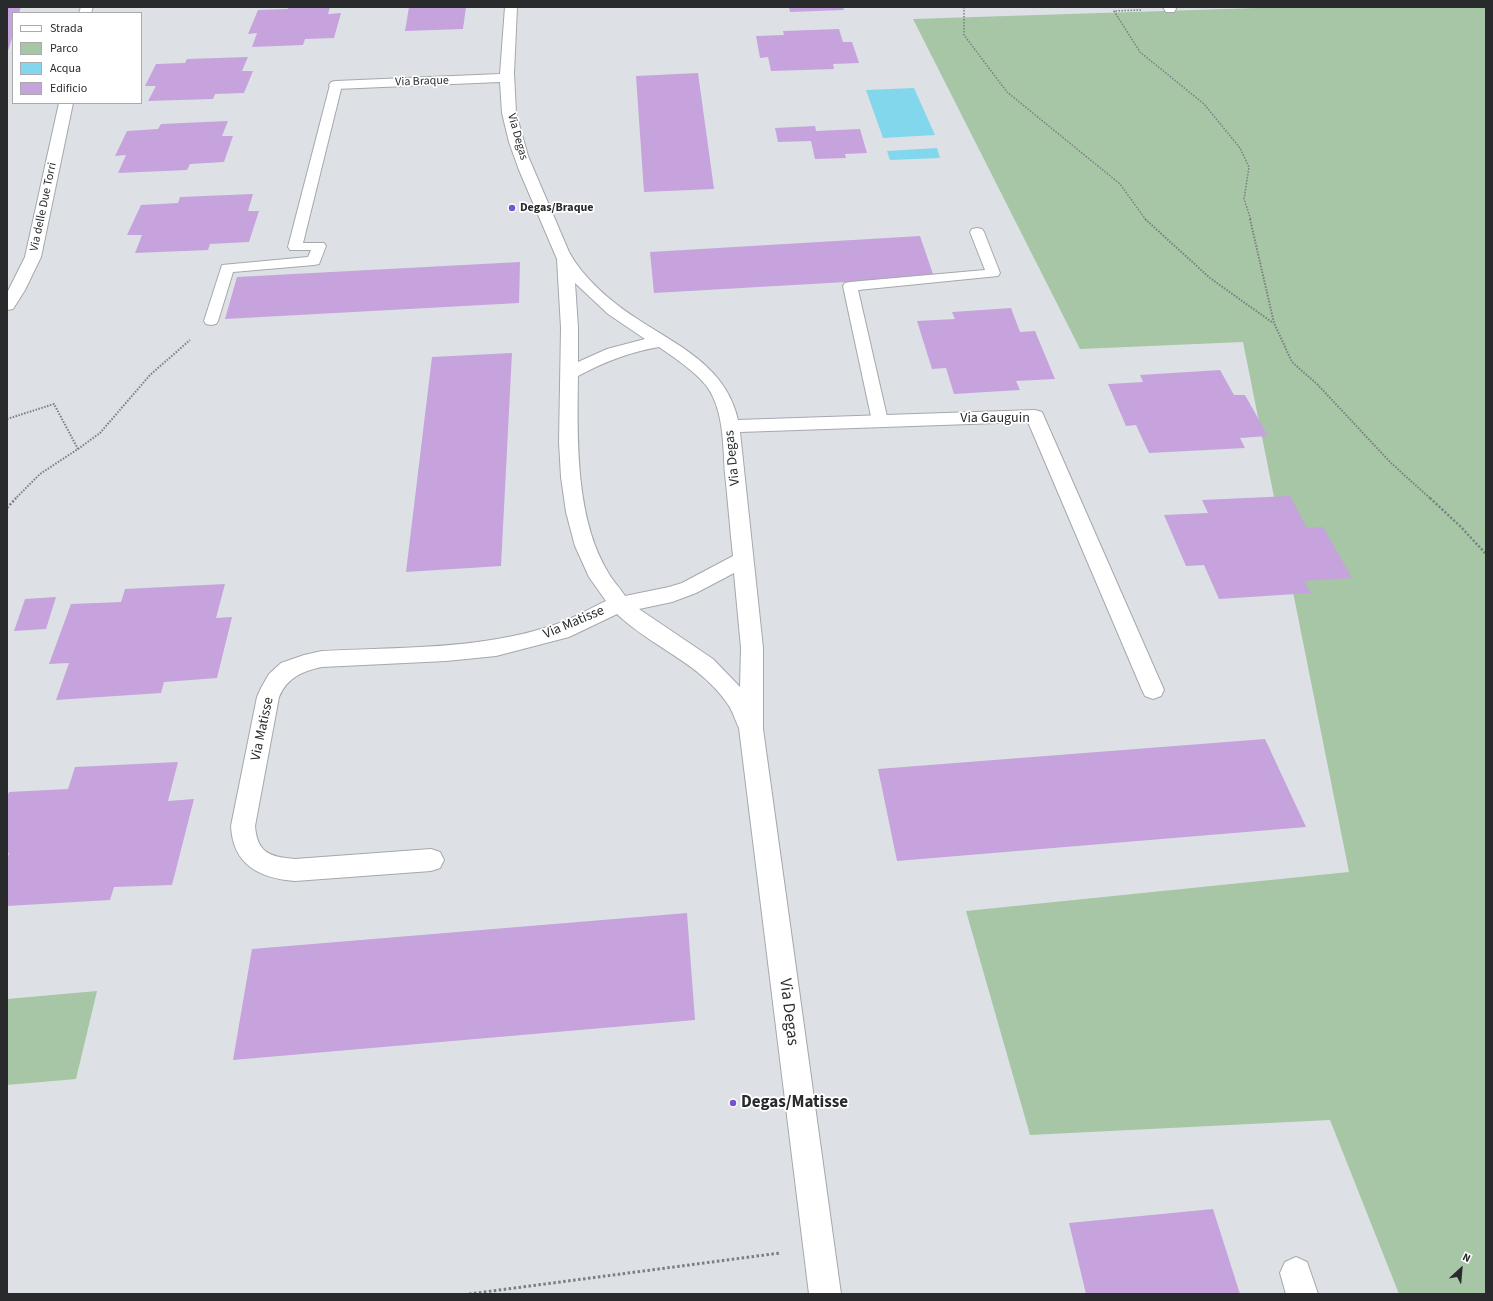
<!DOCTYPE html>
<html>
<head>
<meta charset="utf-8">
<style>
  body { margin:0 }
  #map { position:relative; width:1493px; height:1301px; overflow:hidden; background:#dde1e6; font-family:"Source Sans 3",sans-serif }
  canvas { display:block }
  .frame { position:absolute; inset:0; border:8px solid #282a2b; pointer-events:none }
  .legend { position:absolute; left:12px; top:12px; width:130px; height:92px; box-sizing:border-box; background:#fff; border:1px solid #a9aaaa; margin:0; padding:5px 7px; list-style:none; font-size:12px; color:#282a2b }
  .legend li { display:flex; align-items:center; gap:8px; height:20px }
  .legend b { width:20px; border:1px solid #a9aaaa }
  .north { position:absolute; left:1441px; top:1249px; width:40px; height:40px; -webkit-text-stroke:3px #fff; paint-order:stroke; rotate:26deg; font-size:11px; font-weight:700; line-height:16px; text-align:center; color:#282a2b }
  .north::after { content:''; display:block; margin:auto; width:14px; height:18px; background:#282a2b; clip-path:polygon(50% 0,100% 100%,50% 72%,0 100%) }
</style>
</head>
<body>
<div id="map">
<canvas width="1493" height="1301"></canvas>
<div class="frame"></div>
<ul class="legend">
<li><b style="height:5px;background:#fff"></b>Strada</li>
<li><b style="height:11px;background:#a6c6a6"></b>Parco</li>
<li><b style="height:11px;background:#82d7ed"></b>Acqua</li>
<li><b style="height:11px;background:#c6a3dc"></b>Edificio</li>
</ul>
<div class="north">N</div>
</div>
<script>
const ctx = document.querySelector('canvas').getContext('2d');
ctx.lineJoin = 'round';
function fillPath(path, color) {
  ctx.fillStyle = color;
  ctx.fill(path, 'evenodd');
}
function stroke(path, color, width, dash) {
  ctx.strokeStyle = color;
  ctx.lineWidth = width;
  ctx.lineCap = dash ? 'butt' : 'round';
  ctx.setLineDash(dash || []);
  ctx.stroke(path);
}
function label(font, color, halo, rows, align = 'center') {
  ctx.font = font + ' "Source Sans 3",sans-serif';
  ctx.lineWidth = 3.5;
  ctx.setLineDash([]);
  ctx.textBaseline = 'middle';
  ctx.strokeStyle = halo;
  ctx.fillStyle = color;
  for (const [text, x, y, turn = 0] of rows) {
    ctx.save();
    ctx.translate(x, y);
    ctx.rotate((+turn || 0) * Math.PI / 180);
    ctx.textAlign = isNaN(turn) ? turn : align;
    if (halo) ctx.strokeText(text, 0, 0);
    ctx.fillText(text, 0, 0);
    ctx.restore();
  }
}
fillPath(new Path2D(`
  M1288,7H1486V1294H1399L1330,1120L1030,1135L966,911L1349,872L1243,342L1080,349L913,19Z
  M97,991L76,1079L7,1085V999Z`), '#a6c6a6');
fillPath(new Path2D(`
  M914,88L935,135L883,138L866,90Z
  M937,148L940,158L890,160L887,151Z`), '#82d7ed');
fillPath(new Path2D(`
  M7,7H21L19,13H13V35L7,54Z
  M289,7H330L328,14L341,13L334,38L305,39L303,45L252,47L257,33L248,34L258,10L288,9Z
  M409,7H466L463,29L405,31Z
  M789,7H843L844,10L790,12Z
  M839,29L843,42H852L859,63L833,64L834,69L771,71L768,57L760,58L756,36L784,35L783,31Z
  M248,57L242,71H253L244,93L215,94L213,99L148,101L156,86H145L156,64L185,63L187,59Z
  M698,73L714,189L644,192L636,76Z
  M228,121L222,136H233L224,162L190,164L187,170L118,173L126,155L115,156L127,131L158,129L161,124Z
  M815,126L816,131L860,129L867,153L845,154L846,158L815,159L811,141L778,142L775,128Z
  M253,194L248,211H259L249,242L210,244L208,250L135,253L142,235H127L141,205L178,203L180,197Z
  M920,236L934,277L654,293L650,252Z
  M520,262L519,303L225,319L237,277Z
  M1011,308L1020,332L1035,331L1055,379L1016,381L1020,390L954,394L946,368L932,369L917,321L955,319L952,312Z
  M512,353L501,566L406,572L432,357Z
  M1220,370L1234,395H1245L1268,436L1240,438L1245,448L1149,453L1136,425L1126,426L1108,384L1143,382L1140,375Z
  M1290,496L1307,528L1323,527L1352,578L1304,581L1311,593L1219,599L1204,565L1186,566L1164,515L1208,513L1202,500Z
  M225,584L216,618L232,617L217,678L164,682L161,693L56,700L69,663L49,664L71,604L121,602L125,589Z
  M56,597L46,629L14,631L25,599Z
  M1265,739L1306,827L897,861L878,769Z
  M178,762L168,801L194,799L172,885L114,887L110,900L7,906V860L9,853H7V797L9,792L68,789L75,767Z
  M687,913L695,1020L233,1060L252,949Z
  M1213,1209L1240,1294H1086L1069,1223Z`), '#c6a3dc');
const lane = new Path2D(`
  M336,81L340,83L342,85L303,243H324L326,246L319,264L314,265L233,272L218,321L216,324L211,325L206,324L204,321L222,265L308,257L311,250H290L288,247L330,85L332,83Z
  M977,228L982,229L984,232L1000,273L998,276L858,290L888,421L886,425L880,426L874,425L872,421L843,286L845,283L850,282L985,270L970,232L972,229Z`);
const street = new Path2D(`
  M81,7H93L91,13H79Z
  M505,7H517L514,73L516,113L528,156L569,252C583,278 611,302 636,318C678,346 726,366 738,420L1035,410L1042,412L1164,690L1161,696L1153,699L1145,696L1142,690L1028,422L740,432L763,648V729L841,1294H809L739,728C735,720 733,711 727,703C699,662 651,647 617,614L569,637L496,656L446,661L322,667C302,671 287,678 279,697L255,826C257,853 270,857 295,859L431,849L440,852L444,860L440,868L431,871L295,881C259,878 233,865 231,826L257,697L261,688L269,674L281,663L304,655L322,651C399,647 480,650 554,625C572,619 589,609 606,601L589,577L575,546L566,512L561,477L559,442L561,328L557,259L519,170L509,142L502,113L500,82L336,89L331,88L329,85L331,82L336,81L500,74ZM575,283L608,314L645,339L607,349L578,362V328ZM659,347C676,359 695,371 708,388C724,412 723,446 725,474C728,501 730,529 733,556L682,583L669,587L625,596C620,588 613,581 609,574C575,520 577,438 578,376C604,362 629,352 659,347ZM734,573L741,648L740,687L713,659L639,609L672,602L696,593Z
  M1163,7H1175L1176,9L1174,12H1166Z
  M59,103H73L41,257L25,290L13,309L7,310V293L25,257Z
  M1296,1257L1307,1262L1318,1294H1286L1280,1273L1285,1262Z`);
stroke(lane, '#a4a8ad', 2);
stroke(street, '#a4a8ad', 2);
stroke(new Path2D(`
  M964,7V35L1007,92L1120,184L1146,220
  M1141,10L1114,11L1140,52L1204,104L1240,148L1249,167L1244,199L1251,220`), '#7b7e81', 1.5, [1.5, 1.5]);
stroke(new Path2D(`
  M1145,219L1210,278L1273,323
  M1250,219L1274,323L1292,362L1318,385L1391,463L1431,499
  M7,419L54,404L78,449L40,474L15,499
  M78,449L100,433L150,375L190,340`), '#7b7e81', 2, [1.5, 1.5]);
stroke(new Path2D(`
  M1430,498L1461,527L1486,554
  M7,508L16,498`), '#7b7e81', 2.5, [2, 2]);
stroke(new Path2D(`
  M469,1294L780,1253`), '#7b7e81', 3, [2.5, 2.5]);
fillPath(lane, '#fff');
fillPath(street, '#fff');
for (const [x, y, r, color] of [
  [512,208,4,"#7554cd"],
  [733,1103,4,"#7554cd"]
]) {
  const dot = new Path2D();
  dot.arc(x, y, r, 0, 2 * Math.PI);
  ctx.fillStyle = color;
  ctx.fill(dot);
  stroke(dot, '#fff', 1.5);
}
label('12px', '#282a2b', '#fff', [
  ["Via Braque",422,82,-2],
  ["Via Degas",517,137,74],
  ["Via delle Due Torri",44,207,-78]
]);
label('bold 12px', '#282a2b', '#fff', [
  ["Degas/Braque",520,208]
], 'left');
label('14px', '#282a2b', '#fff', [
  ["Via Gauguin",995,419],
  ["Via Degas",733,458,-96],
  ["Via Matisse",574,623,-23],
  ["Via Matisse",263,729,-78]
]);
label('17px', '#282a2b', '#fff', [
  ["Via Degas",788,1012,83]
]);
label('bold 17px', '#282a2b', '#fff', [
  ["Degas/Matisse",741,1103]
], 'left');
</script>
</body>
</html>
